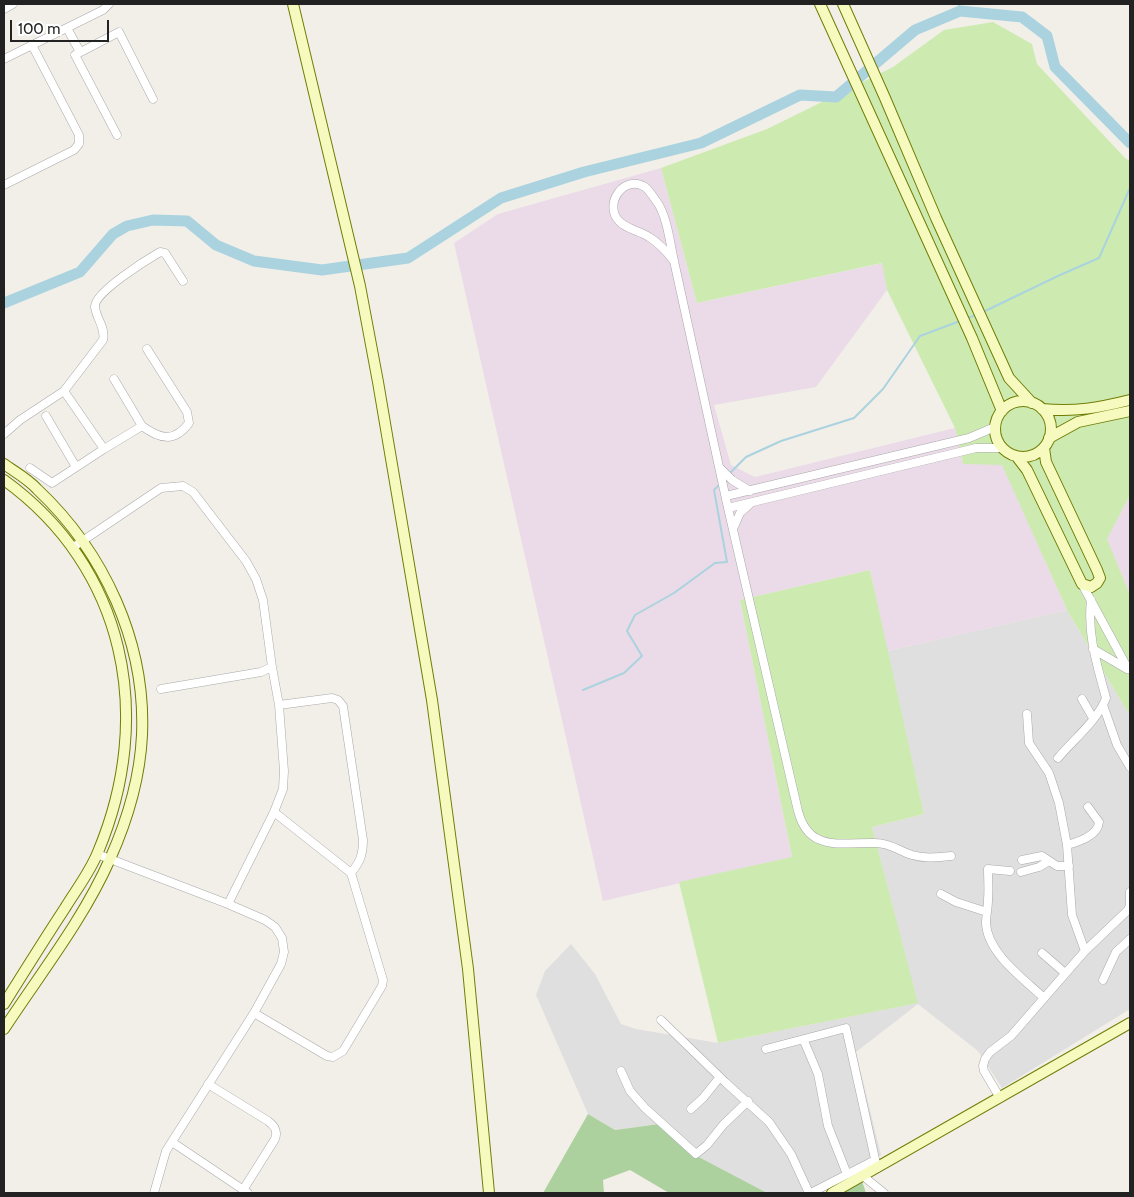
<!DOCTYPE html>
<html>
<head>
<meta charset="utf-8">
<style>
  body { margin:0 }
  #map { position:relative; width:1134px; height:1197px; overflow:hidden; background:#f2efe9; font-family:Cabin,sans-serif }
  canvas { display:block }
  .frame { position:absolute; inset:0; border:5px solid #222; pointer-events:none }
  .scale { position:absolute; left:10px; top:20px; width:99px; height:22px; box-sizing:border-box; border:2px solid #222; border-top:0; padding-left:6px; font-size:15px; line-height:18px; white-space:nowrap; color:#222; -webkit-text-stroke:4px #fff; paint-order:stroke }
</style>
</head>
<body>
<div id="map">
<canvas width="1134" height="1197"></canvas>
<div class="frame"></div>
<div class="scale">100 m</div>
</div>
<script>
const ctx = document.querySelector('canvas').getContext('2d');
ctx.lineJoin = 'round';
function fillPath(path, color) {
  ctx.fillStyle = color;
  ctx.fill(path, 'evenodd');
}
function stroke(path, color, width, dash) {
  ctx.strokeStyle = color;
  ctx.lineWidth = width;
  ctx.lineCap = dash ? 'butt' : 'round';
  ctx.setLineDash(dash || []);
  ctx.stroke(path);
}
fillPath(new Path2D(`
  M1067,610L1127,711L1130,713V1009L1002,1088L978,1051L918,1004L856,1052L881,1155L809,1193H766L695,1155L659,1124L615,1130L588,1114L536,995L545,971L571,944L595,974L621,1024L636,1029L718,1043L917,1003L872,827L924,814L887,651Z`), '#e0dfdf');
fillPath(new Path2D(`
  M661,168L697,303L883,263L887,290L816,387L714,405L731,465L755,477L955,428L963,464H1002L1067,610L887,651L870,570L740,600L792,857L603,901L454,243L498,214Z
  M1130,495V595L1106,539Z`), '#ebdbe8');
fillPath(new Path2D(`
  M993,22L1032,44L1037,64L1125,158L1130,161V495L1107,539L1130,595V713L1127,711L1067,610L1002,465L963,464L955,428L887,290L882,263L697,303L661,168L767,129L893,67L944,30Z
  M870,570L924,814L872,827L918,1003L718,1043L679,882L792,857L740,600Z`), '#cdebb0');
fillPath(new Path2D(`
  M588,1114L615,1130L659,1124L695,1155L767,1193H669L630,1170L603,1180L604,1193H543Z
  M862,1181L866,1193H842Z`), '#add19e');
stroke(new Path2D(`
  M959,4L960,11
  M983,312L1060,275L1099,258L1130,188
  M967,318L977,315
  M729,474L746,457L781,441L854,418L883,389L920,336L960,321
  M583,690L624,673L642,656L627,631L635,615L674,593L715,563L727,562L714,490L718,486`), '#aad3df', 2);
stroke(new Path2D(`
  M4,303L80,272L113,234L127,226L153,220L187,221L216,245L254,261L322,270L408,258L501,198L584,172L701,143L800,95L836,97L915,30L960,11L1022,17L1047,36L1055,67L1130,143`), '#aad3df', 11);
const street = new Path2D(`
  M4,9L13,4
  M67,28L80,52
  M4,59L103,10L109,4
  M117,135L75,55L119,32L153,99
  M4,185L74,150L79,144V135L32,45
  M674,261C667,252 659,243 649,237C640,231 626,229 619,221C603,204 624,174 645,187C649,190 654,198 657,202C667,216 670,243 674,261L728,508L798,811C801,822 807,834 818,839C834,847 858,842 876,843C890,843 899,851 912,855C925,859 938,857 951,856
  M64,391L103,340C106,328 96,318 95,307C93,293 148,259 160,252L165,253L183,281
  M46,416L76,467
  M142,426C160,439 174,443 189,423L187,412L147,349
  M4,434L20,420L64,391L104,449L142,426L114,379
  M30,468L52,483L104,449
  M720,468L732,480L750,491
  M726,496L969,438L995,427
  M728,508L976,448H1002
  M733,529L740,513L750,504
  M72,548L161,488L183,486L193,492L246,561L256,579L263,600L272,667L279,705L284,771L283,789L274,812L228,904
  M1082,584L1128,669
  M1093,649L1127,669
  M161,689L261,672L272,667
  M1082,699L1093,718
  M279,705L332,698L338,700L343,706L363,840C363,855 360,862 351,873
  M1103,705L1117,745L1130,767
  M1027,714L1029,743L1049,773L1059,803L1067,845L1072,915L1085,951
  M1058,758C1073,740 1098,720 1106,698C1097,665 1087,634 1091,600
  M1067,845C1078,842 1098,836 1099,822L1088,807
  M97,854L228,904L265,920L275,927L282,938L284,952L281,964L254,1013L166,1151L154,1193
  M1022,860L1042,856L1057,866H1069
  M1010,871L988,869C988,879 989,890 988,900C988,908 986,916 986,923C987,953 1024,979 1044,998
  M1021,872L1039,867L1049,861
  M941,894L956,902L987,912
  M1042,953L1065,973
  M1103,980L1116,952L1130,939
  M254,1013L327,1056L333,1057L343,1051L382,986L383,980L351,873L274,812
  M661,1020L725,1082L769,1122L791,1154L809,1193
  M804,1041L818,1074L828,1126L847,1174
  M766,1049L846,1028L877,1168
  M621,1071L630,1091L645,1108L696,1154L707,1145L723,1125L748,1101
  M208,1084L268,1121C275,1126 278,1131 275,1139L243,1190
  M1000,1098L984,1071L983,1066L985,1059L990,1052L1011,1036L1085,951L1127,911L1130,906V892
  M691,1109L703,1098L720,1077
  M172,1142L248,1193
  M863,1176L884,1193
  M811,1193L875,1160`);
const secondary = new Path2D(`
  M293,4L360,286L378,382L432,700L468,969L489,1193
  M820,4L972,338L1002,411
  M843,4L885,98L936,218L1009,378L1032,403
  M995 429a28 28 0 1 1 56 0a28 28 0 1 1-56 0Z
  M1042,409C1076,412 1098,408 1130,400
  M1049,438L1078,422L1130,411
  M1017,457L1027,470L1082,584L1091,587L1097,583L1100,578L1097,570L1046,462L1044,448
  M4,464C15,472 28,479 37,489C104,552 146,642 142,735C140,778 127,821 110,859C83,920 40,974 4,1029
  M4,480C126,568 155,716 98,852C90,872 76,890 65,908C44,940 24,972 4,1004
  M832,1193L1130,1023`);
stroke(street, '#a9a9a9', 9);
stroke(secondary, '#707d05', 12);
stroke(street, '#fff', 8);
stroke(secondary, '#f7fabf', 10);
</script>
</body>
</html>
